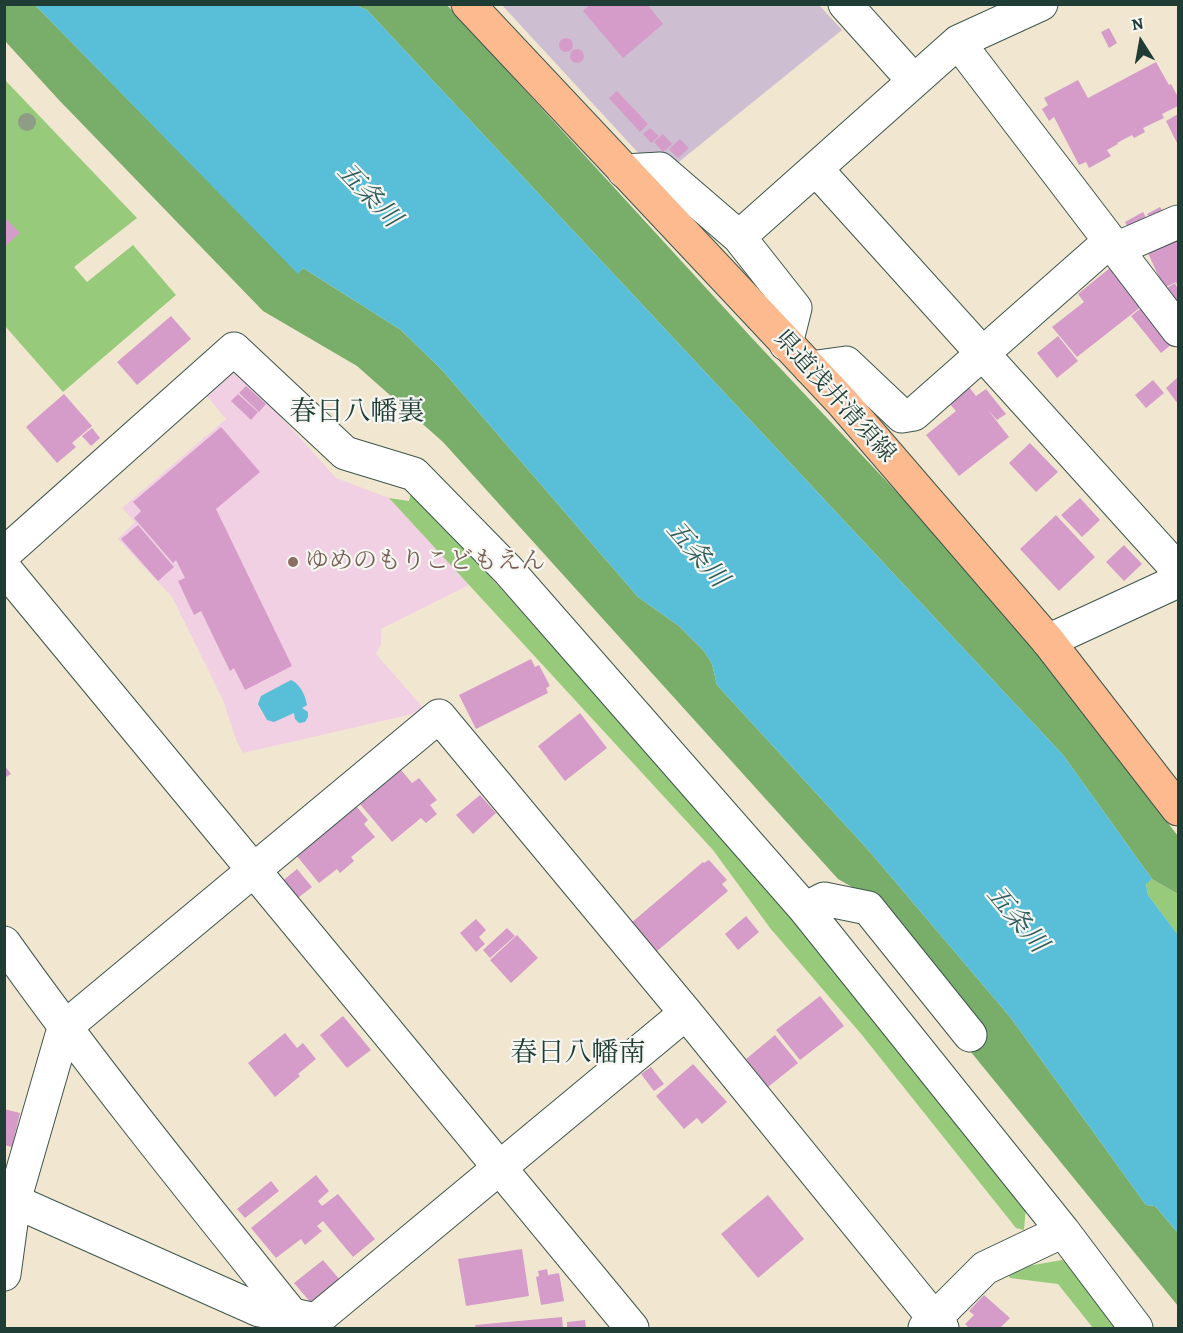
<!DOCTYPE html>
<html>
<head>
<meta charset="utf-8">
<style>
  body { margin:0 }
  #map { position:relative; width:1183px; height:1333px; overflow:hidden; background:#f1e7d1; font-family:Alegreya,serif }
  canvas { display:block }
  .frame { position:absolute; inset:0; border:6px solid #1f3d34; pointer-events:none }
  .north { position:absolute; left:1111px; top:12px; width:60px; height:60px; -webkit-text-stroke:4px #f6f6f2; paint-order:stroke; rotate:349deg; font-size:16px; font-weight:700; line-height:24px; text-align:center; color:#1f3d34 }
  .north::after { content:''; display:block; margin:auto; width:21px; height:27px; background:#1f3d34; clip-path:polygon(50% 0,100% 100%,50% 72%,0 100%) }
</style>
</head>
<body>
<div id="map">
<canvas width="1183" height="1333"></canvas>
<div class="frame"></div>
<div class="north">N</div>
</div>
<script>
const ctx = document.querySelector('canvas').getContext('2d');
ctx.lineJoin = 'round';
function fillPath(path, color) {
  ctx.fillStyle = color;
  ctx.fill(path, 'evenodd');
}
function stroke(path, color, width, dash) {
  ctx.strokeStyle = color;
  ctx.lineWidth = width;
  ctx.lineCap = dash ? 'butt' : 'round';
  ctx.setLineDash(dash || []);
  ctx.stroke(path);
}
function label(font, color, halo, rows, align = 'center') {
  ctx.font = font + ' Alegreya,"Noto Serif JP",serif';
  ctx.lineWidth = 4.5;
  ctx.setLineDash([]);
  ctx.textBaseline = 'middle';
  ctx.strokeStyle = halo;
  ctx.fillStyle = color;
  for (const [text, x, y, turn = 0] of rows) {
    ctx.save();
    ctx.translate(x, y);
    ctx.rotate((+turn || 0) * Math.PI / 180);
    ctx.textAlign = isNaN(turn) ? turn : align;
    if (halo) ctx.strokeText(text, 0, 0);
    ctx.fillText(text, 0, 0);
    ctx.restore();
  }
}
fillPath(new Path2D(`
  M237,368L336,478L389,498L469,585L381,629V644L376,654L426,711L243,753L236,740L223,700L172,597L118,539L135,522L122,508L226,419L206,395Z`), '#f1d0e3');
fillPath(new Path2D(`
  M502,5H819L842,30L675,165L643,158Z`), '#cebed1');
fillPath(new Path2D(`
  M4,79L137,218L74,267L87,282L133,245L176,295L63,392L5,326Z
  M412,489L788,911L1026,1205L1024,1230L1016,1228L862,1035L770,928L713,850L389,498L409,501Z
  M1152,879L1178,894V935L1148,895L1146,883Z
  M1062,1260L1078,1271L1120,1328H1093L1058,1284L1010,1278L1005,1270Z`), '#97ca7a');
fillPath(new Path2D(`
  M5,5H35L298,273L303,268L401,330L443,371L638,597L679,626L704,651L712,664L717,685L870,852L1011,1018L1146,1205L1155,1206L1178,1233V1306L966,1046L873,899L838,879L443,442L357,366L263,311L58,99L5,41Z
  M355,5H447L750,336L905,501L1033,648L1178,836V894L1152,879L1063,755L367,10Z`), '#79ae6a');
fillPath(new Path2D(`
  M355,5L367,10L1063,755L1152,879L1146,884L1148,895L1178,935V1233L1155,1206L1146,1205L1011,1018L870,852L717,685L712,664L704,651L679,626L638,597L443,371L401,330L303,268L298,274L35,5Z
  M291,680C301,685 305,695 307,705L302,708L308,712V717L305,722L299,723L295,719L294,713L274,722L267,720L258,704L261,696Z`), '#59bed7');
fillPath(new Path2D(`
  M591,4H647L663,24L623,58L583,11Z
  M1109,28L1117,43L1109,48L1101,32Z
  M559 45a7 7 0 1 1 14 0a7 7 0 1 1-14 0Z
  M570 56a7 7 0 1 1 14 0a7 7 0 1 1-14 0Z
  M1156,62L1169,85L1171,84L1178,97V106L1162,114L1164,118L1143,128L1145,132L1134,138L1132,135L1117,143L1118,144L1107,150L1111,156L1089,168L1086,162L1079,165L1054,117L1049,121L1042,109L1048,105L1044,98L1078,80L1088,98Z
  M617,91L648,124L640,132L609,98Z
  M1178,114V145L1166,121Z
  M650,128L659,136L651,143L643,134Z
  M663,134L672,144L663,152L654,142Z
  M680,139L689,148L678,158L669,149Z
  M1160,207L1165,215L1152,222L1147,214Z
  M1143,212L1149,223L1131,233L1125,222Z
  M4,217L20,233L4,247Z
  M1178,236V287L1176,282L1164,288L1147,251Z
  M1111,267L1142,306L1077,357L1052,327L1084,302L1078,294Z
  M1175,283L1178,289V303L1172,307L1162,291Z
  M1150,301L1178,339L1161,353L1131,316Z
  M171,316L191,339L137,385L117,362Z
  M1058,336L1078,361L1057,378L1037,353Z
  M1178,377V404L1166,388Z
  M1153,380L1164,393L1146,408L1135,395Z
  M246,386L266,404L259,412L239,393Z
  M969,387L976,396L986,389L1006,414L997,420L988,410L1009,437L959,476L926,435L956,411L949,403Z
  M64,394L92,426L72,443L76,447L57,463L26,427Z
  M238,394L258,412L251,420L231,401Z
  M221,427L260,472L216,509L292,666L245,690L234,668L230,671L201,611L194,615L178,581L185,578L176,560L173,563L134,518L141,511L133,502Z
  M92,428L100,438L91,446L82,436Z
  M1030,443L1058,472L1036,492L1009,463Z
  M1080,498L1100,520L1082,537L1061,515Z
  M1056,515L1095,557L1059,591L1020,549Z
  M138,525L174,567L158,581L121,539Z
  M1124,545L1142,564L1124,581L1106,562Z
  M531,659L535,667L539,665L550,686L546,688L548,693L476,729L459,695Z
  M580,713L607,748L565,781L538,746Z
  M4,765L11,774L6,777L4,775Z
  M401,770L412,783L419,778L437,800L430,805L437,814L426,823L421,818L392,842L360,804Z
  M480,795L496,813L473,834L456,815Z
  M356,806L368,820L364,824L375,837L351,857L354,861L340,873L337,869L319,883L296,855Z
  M709,860L727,880L722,884L728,891L656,952L631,923L703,862L704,863Z
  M297,869L312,887L294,901L280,883Z
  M746,916L759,932L738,950L725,934Z
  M476,919L486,930L479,937L485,944L476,952L460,933Z
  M507,928L515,936L490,958L483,950Z
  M517,935L538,958L511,983L490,960Z
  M820,996L844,1026L800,1060L776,1030Z
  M343,1016L371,1050L347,1068L320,1035Z
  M285,1033L297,1048L303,1043L316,1059L298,1074L300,1076L275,1097L248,1063Z
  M775,1035L798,1063L768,1087L746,1059Z
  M693,1064L727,1102L702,1124L697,1118L684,1129L656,1096Z
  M651,1067L664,1084L654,1091L641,1074Z
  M4,1109L20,1113L12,1147L4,1145Z
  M316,1175L329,1191L318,1201L322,1206L338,1194L375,1239L353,1257L323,1221L317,1226L322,1231L305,1245L301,1239L276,1258L251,1228Z
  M271,1181L279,1191L245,1218L237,1209Z
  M768,1195L804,1239L758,1278L721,1234Z
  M522,1249L529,1296L466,1306L458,1259Z
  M323,1260L340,1280L311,1303L294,1283Z
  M547,1269L548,1275L559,1273L564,1301L541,1305L536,1277L539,1276L538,1271Z
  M984,1295L1010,1318L1000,1328H969L965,1324L974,1315L969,1311Z
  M562,1317L563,1328H476L475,1325Z
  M585,1320L586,1328H567V1322Z`), '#d59cc9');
const minor = new Path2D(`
  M845,4L914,81
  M958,42L1178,330
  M816,169L1178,570
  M624,171L660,169L739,237
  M1116,249L1178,222
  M786,344L795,308L739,237L958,42L1041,4
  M810,368L846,363L902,416L914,414L1110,241
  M4,554L234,349L345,453L414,474L508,570L805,909L1063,1231L1136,1328
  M4,568L632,1328
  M1048,641L1178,581
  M805,909L824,899L868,908L970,1035
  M4,943C95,1071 194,1193 292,1315L316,1320L686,1013
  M14,1201L259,1310L292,1315
  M4,1274L14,1201L64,1028L439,716L686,1013L942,1328
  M925,1328L985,1268L1063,1231`);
const major = new Path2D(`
  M468,4L842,402L1048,641L1178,809`);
stroke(minor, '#3e564c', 35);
stroke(major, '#3e564c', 35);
stroke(minor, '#fff', 33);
stroke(major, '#fcba8e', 33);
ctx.fillStyle = '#8e9d85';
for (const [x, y] of [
  [27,122]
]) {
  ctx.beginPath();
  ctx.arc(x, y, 9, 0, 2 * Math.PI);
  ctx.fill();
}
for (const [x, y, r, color] of [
  [293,562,6,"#8d6e63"]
]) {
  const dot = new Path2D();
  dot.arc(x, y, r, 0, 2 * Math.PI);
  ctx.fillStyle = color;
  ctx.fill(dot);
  stroke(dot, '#f6f6f2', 2);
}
label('24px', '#1f3d34', '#f6f6f2', [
  ["県道浅井清須線",834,397,48]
]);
label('24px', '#785e54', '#f6f6f2', [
  ["ゆめのもりこどもえん",305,562]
], 'left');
label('italic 26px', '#2e5d5d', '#f6f6f2', [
  ["五条川",368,196,46],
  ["五条川",696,555,49],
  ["五条川",1016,920,50]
]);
label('27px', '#1f3d34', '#f6f6f2', [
  ["春日八幡裏",357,413],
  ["春日八幡南",578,1054]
]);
</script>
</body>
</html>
